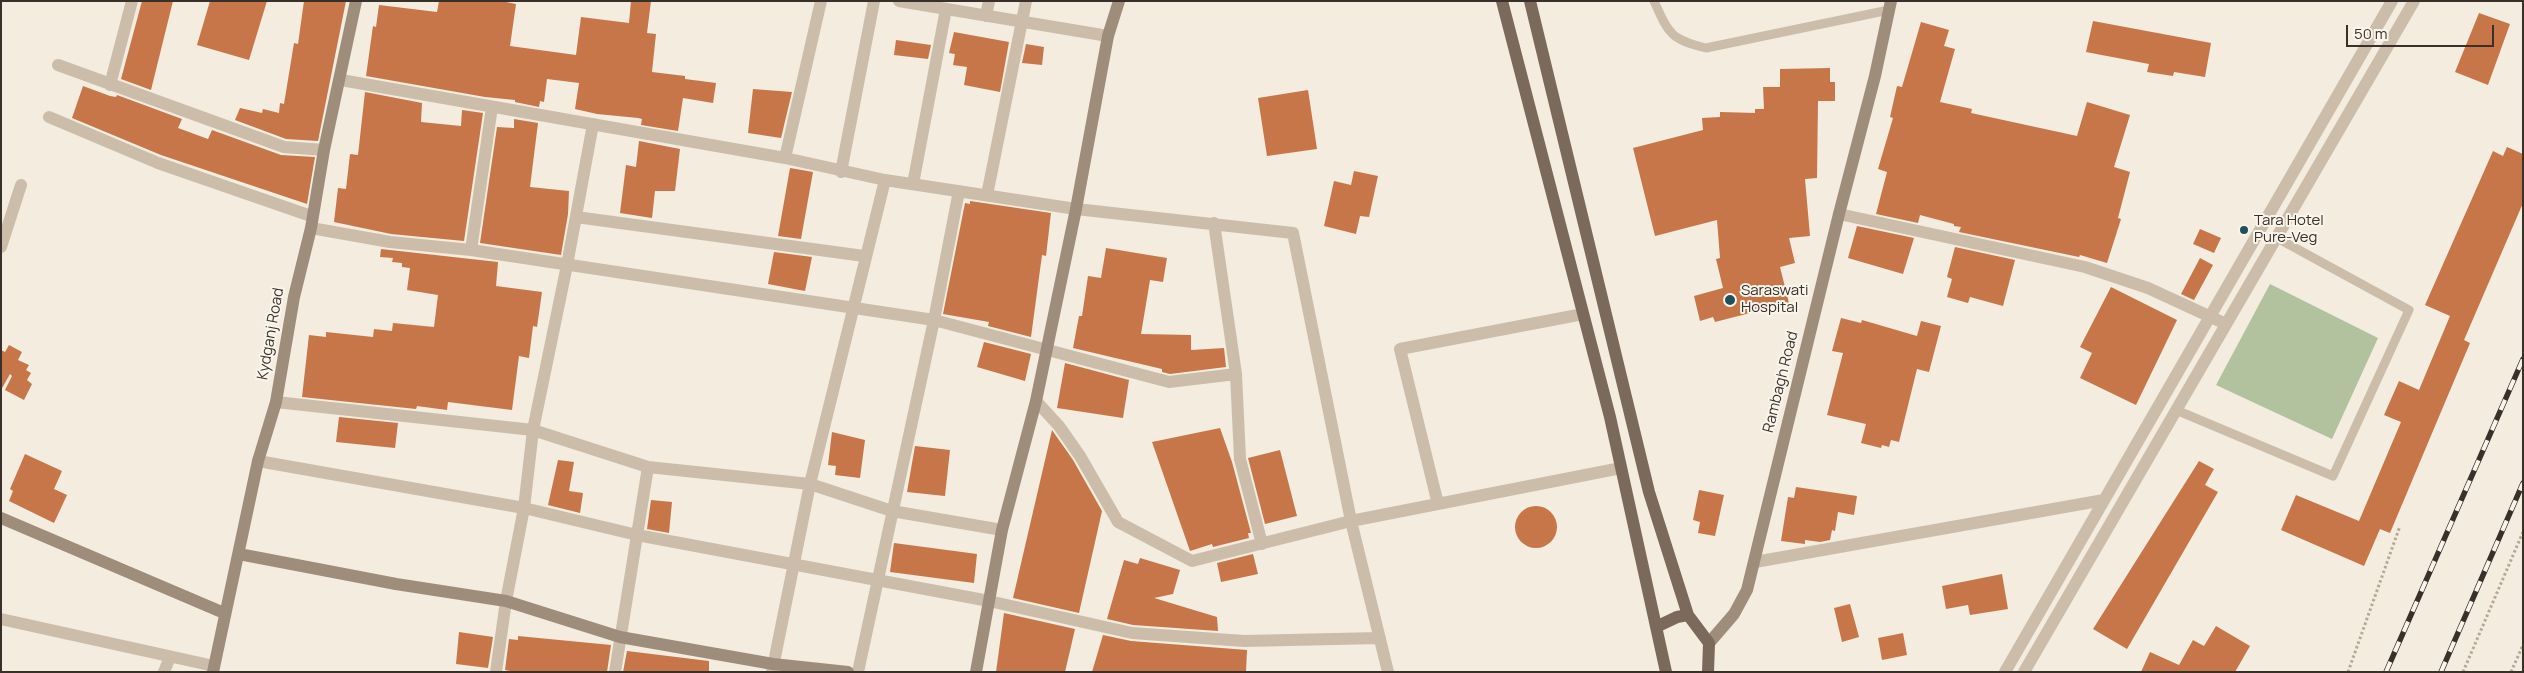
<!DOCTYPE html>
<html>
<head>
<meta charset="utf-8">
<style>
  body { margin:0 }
  #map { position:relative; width:2524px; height:673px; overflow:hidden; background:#f3ecdf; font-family:Manrope,sans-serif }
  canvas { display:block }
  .frame { position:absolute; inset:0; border:2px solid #39302a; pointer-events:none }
  .scale { position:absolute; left:2346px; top:25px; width:148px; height:22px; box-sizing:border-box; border:2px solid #39302a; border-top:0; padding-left:6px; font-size:15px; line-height:18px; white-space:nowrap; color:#39302a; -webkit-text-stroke:4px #faf5eb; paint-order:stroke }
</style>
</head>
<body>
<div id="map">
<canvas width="2524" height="673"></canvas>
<div class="frame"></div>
<div class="scale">50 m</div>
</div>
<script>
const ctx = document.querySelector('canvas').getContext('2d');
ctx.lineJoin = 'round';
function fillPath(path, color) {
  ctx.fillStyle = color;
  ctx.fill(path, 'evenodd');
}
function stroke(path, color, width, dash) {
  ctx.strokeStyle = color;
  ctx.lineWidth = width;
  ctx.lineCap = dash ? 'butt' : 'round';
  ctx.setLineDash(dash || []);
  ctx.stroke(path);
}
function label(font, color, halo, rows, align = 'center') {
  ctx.font = font + ' Manrope,sans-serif';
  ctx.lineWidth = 4;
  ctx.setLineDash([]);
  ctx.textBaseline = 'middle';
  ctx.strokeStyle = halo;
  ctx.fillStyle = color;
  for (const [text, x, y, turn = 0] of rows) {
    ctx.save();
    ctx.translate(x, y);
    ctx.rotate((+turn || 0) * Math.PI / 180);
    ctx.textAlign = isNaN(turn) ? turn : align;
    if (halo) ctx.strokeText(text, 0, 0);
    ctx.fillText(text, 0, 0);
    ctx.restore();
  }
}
fillPath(new Path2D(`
  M2270,284L2378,338L2332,439L2216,385Z`), '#b2c29e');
fillPath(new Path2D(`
  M142,1H173L151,90L121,79Z
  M210,1H267L249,60L197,45Z
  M304,1H346L318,141L286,139L235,120L240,108L262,113L263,109L279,113L280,103L284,104L294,43L298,44Z
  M439,1H501L516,4L510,46L576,55L581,17L629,23L631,1H651L647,33L656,34L652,72L685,76V79L716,83L713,103L683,98L678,131L641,125L642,119L638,118L597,114L575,109L579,83L547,79L544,102L540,101L539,107L515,102V100L485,97L366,76L373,26L376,27L379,5L437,12Z
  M2479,13L2510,24L2488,85L2455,72Z
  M2093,21L2211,43L2205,77L2174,72L2173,76L2147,72L2149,64L2086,52Z
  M1921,22L1949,30L1944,46L1955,49L1940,102L1972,109L1971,113L2077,136L2087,102L2130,115L2114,167L2130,172L2118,218L2121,219L2107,263L2080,255L2079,257L1959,232L1961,227L1954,226V224L1920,215L1918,223L1876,214L1887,172L1878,169L1893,118L1890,117L1897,86L1902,87Z
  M954,32L1009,42L1000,92L964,85L967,67L953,65L955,54L949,53Z
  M896,40L931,45L928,59L894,55Z
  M1026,44L1044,47L1042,65L1022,63Z
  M1830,68V82H1835V101H1818L1817,178L1805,179L1810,236L1789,238L1795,263L1780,267L1789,303L1715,322L1713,317L1700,321L1694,296L1723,288L1716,259L1720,258L1717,220L1655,236L1633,148L1703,130L1702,118L1720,117V112L1755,113V109H1764L1763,87H1780V69Z
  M83,86L110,96L116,97L117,95L182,119L178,128L208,139L212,130L281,155L315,157L307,204L161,155L72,118Z
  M753,89L792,92L781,138L748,133Z
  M1308,90L1317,149L1267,156L1258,98Z
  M365,92L422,103L421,122L461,126L462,110L483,113L464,241L391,234L334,222L338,188L346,189L350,154L358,155Z
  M514,119L538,123L530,187L569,191L568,214L561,255L480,243L497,127L514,128Z
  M639,141L680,149L675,191H655L652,218L620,213L626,165L636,167Z
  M2507,147L2523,154V203L2464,340L2470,343L2390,533L2380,529L2364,566L2281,530L2296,495L2359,521L2401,422L2384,415L2399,381L2419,390L2450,316L2425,305L2493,151L2503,156Z
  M790,168L813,172L801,239L778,236Z
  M1354,171L1378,176L1369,217L1360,216L1356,234L1324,226L1334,181L1351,185Z
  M970,201L1051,213L1046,256L1042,255L1031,337L988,326L989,322L943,314L965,203L970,204Z
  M1857,226L1914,238L1903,274L1848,258Z
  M2200,229L2221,238L2214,253L2193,244Z
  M1955,247L2015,260L2003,306L1970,297L1968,303L1947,297L1952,279L1947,277Z
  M1106,248L1167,258L1163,282L1150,280L1141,334L1191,335V350L1224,348L1226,367L1170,374L1162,372V369L1073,348L1079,316H1082L1088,276L1101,278Z
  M381,249L498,262L496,286L542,292L537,327L533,326L529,358L519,356L512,410L448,402L447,410L417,406L416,409L302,397L309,335L326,337V332L373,337L374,329L392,331L393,323L434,327L438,295L407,290L410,268L402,267V263L392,262L393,258L380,257Z
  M774,252L812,257L805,291L768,284Z
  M2200,258L2213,265L2194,300L2181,294Z
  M2111,287L2177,320L2136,405L2080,378L2092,353L2080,347Z
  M1841,318L1861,323L1862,320L1917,336L1921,321L1941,326L1929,372L1917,369L1899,442L1891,440L1889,447L1882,445L1881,448L1861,443L1866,424L1827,415L1843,353L1832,351Z
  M984,342L1031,354L1025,381L977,367Z
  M9,345L22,352L18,360L29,365L26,370L31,373L27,380L32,384L24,400L5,390L12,376L10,374L1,390V350L5,352Z
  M1065,363L1129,380L1123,418L1057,408Z
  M339,417L398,423L395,448L336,442Z
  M1220,428L1232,462L1251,533H1248L1249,538L1213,547L1212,544L1190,551L1152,442Z
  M1052,430L1073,460L1102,511L1079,613L1013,598Z
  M832,432L865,440L860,478L835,475L836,466L828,465Z
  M915,446L950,450L945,496L907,492Z
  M1280,450L1297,516L1265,524L1248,458Z
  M25,454L62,471L54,489L67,495L54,523L9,501L13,491L10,489Z
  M558,460L574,462L569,491L583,493L580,513L548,505Z
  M2199,461L2214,469L2205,485L2218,492L2127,649L2093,629Z
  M1796,487L1857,496L1854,515L1838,512L1835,531L1832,530L1830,540L1820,542L1805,540V544L1781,541L1788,497L1794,498Z
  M1699,490L1724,495L1715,536L1698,533L1700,522L1693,520Z
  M651,500L672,502L669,533L647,529Z
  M1515 527a21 21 0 1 1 42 0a21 21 0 1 1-42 0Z
  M894,543L977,554L974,583L890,572Z
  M1253,554L1258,574L1221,582L1217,563Z
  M1140,558L1180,570L1173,594L1154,598L1217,617L1218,631L1133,625L1107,619L1124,560L1138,564Z
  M2002,574L2008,609L1970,615L1968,605L1946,609L1942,586Z
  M1850,604L1859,637L1842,642L1834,608Z
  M1004,613L1075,629L1065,672H996Z
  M2216,626L2250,646L2235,672H2141L2150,652L2179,665L2193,640L2204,646Z
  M459,632L493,637L488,668L456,664Z
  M1903,633L1907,655L1882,660L1878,638Z
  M1103,635L1131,641L1247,650L1246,672H1092Z
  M518,636L611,645L607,672H515L505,670L509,639L518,640Z
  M627,651L709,661V672H623Z`), '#c67649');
stroke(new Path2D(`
  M2348,672L2400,526
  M2463,672L2523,532
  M2511,672L2523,645`), '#b7a794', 3, [2.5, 2.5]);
stroke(new Path2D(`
  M1654,1C1669,34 1670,39 1706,48L1889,10
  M2176,410L2333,476L2409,310L2277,238`), '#ccbdaa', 9);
stroke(new Path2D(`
  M899,1L1108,36
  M986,16L989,1
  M58,65L284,147L324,150
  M341,80L785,158L885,180L1076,209L1293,233L1351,521L1388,672
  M110,85L132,1
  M49,117L158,163L311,216
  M785,158L821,1
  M841,172L874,1
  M913,184L946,9
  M987,195L1026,1
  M1839,214L2085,267L2148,288L2226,324
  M576,217L864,256
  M1214,223L1236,374L1240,459L1262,544
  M311,228L390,242L471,250L934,320L1169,382L1236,374
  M1,247L21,185
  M471,250L492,107
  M1036,401L1059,426L1080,456L1118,522L1192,561L1351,521L1621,468
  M276,402L533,430L648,467L810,484L892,511L1002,530
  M258,461L524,508L637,535L989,601L1132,633L1244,641L1380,638
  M1438,504L1400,349L1583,314
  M1755,562L2104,500
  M1,619L214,666
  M164,672L170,657
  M496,672L506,601L524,508L533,430L567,265L593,124
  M615,672L648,467
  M772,672L810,484L885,180
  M858,672L934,320L959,191
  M2005,672L2392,1
  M2024,672L2414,1`), '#ccbdaa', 12);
stroke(new Path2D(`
  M1,518L224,613
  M239,554L396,584L506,601L620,637L773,664L848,672
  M1709,643L1734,614L1747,590L1839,214L1875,76L1891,1
  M213,672L258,461L276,402L294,297L311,228L324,150L356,1
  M976,672L1002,530L1036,401L1076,209L1108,36L1119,1`), '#9f8d7b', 12);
stroke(new Path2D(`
  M1502,1L1610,417L1666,672
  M1530,1L1649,492L1688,615L1709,643L1708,672
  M1656,627L1677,617L1688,615`), '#7b695b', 12);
const rail = new Path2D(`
  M2386,672L2523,359
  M2441,672L2523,483`);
stroke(rail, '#39302a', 5.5);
stroke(rail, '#faf5eb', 4, [11]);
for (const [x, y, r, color] of [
  [2244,230,5,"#1f505b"],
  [1730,300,6,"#1f505b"]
]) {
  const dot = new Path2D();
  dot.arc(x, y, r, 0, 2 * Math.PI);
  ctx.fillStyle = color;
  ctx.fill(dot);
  stroke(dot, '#faf5eb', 2);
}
label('15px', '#39302a', '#faf5eb', [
  ["Tara Hotel",2254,221],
  ["Pure-Veg",2254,238],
  ["Saraswati",1741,291],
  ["Hospital",1741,308]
], 'left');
label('15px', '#39302a', '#faf5eb', [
  ["Kydganj Road",271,334,-80],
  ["Rambagh Road",1781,382,-76]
]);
</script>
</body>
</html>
